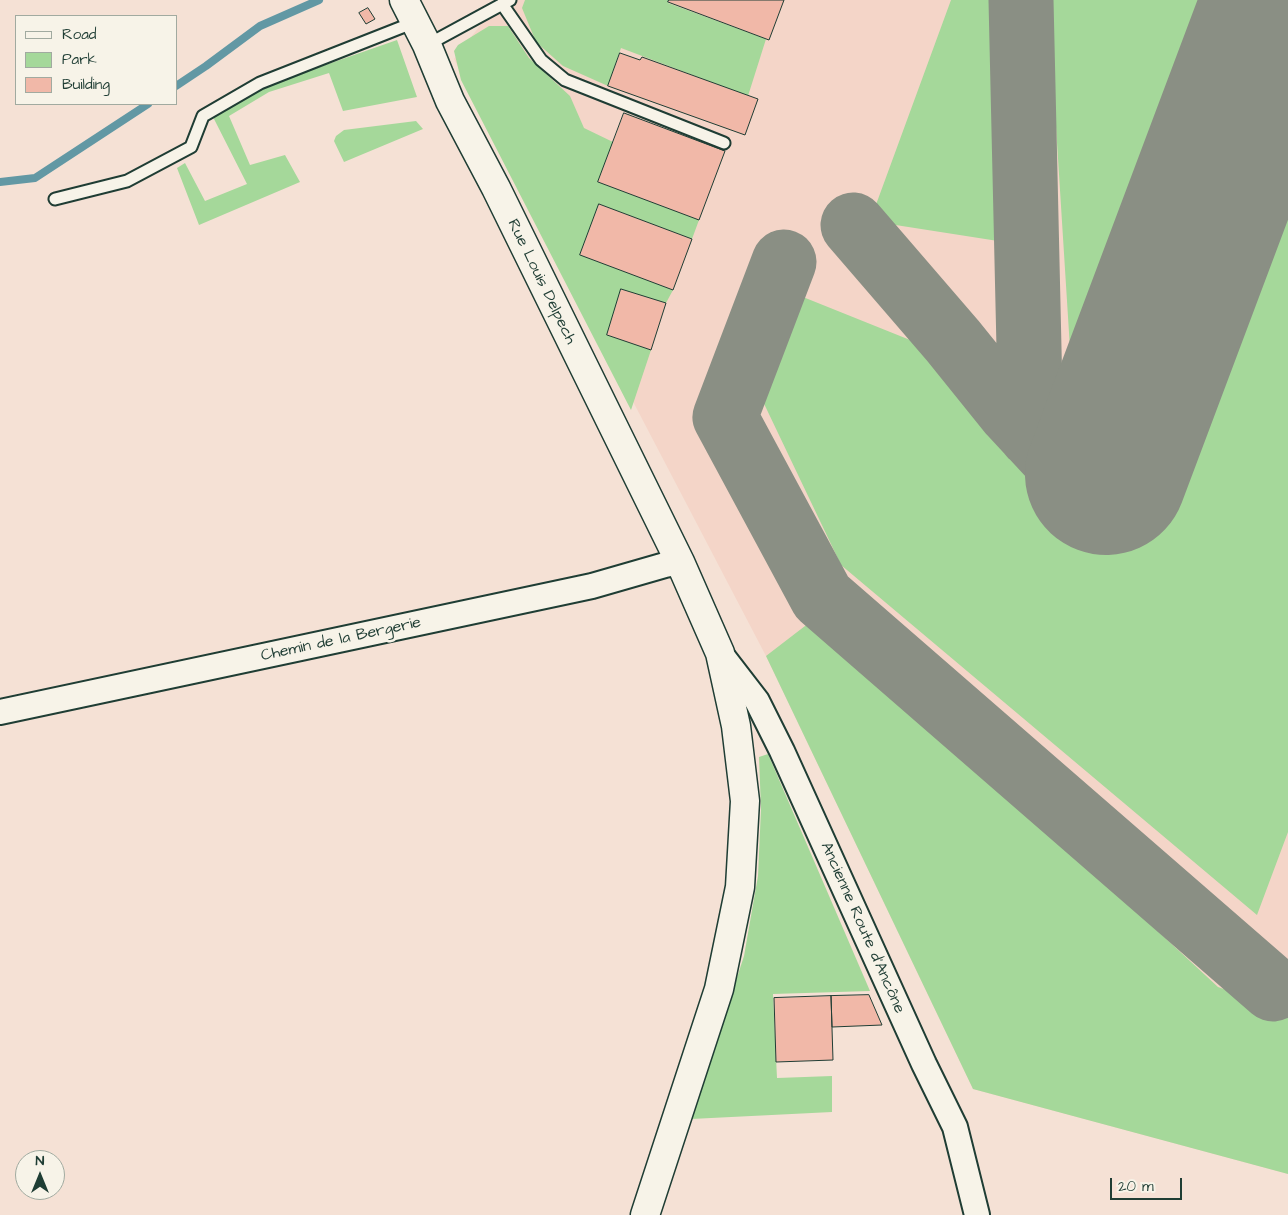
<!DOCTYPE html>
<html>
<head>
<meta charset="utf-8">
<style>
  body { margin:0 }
  #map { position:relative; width:1288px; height:1215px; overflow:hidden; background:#f5e1d5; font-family:"Architects Daughter",sans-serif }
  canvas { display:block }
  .legend { position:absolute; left:15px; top:15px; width:162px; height:90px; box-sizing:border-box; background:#f7f3e8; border:1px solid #a1aaa0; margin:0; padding:6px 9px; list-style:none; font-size:15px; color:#1f3d34 }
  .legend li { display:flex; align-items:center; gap:10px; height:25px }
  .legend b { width:25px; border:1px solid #a1aaa0 }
  .north { position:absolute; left:15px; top:1150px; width:50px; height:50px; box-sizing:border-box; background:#f7f3e8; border:1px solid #a1aaa0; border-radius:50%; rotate:0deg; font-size:14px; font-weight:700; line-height:20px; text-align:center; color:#1f3d34 }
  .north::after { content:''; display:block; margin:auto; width:18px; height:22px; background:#1f3d34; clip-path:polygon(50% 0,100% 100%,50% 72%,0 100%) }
  .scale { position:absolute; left:1110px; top:1178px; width:72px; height:22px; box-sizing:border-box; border:2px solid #1f3d34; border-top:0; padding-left:6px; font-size:15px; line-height:18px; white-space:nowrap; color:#1f3d34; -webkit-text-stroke:4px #f7f3e8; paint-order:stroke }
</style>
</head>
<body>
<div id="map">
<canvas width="1288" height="1215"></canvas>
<ul class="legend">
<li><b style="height:6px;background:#f7f3e8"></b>Road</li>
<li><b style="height:14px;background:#a5d89a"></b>Park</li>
<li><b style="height:14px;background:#f1b8a8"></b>Building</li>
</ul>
<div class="north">N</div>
<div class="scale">20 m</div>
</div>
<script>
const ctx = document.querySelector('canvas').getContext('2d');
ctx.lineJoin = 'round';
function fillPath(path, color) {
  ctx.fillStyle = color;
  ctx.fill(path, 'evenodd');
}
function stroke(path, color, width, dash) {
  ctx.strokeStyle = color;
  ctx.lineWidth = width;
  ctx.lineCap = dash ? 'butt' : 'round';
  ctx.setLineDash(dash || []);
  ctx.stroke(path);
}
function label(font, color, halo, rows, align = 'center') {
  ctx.font = font + ' "Architects Daughter",sans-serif';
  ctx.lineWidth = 5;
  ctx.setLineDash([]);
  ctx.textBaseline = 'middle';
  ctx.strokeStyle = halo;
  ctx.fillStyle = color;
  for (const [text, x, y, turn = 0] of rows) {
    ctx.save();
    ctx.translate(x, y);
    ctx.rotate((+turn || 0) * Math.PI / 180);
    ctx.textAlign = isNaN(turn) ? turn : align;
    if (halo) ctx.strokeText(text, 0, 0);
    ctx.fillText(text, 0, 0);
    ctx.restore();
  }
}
fillPath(new Path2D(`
  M500,0H1288V1174L973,1089L766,656L454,59Z`), '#f4d5c8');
fillPath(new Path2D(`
  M525,0H669L668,3L766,39L748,96L621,48L608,86L563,66L536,42L522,8Z
  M951,0H1000L998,241L870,221Z
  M1048,0H1236L1100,397L1073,396Z
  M489,26H508L529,58L570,96L584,128L613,142L598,182L699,220L692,239L599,204L580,255L673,290L666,303L621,290L607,335L651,350L631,410L461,80L454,51L458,45Z
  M397,40L417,97L343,111L329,73L269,92L229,116L250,165L285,155L300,182L199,225L177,168L185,163L205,201L247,184L213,117L224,112L223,111L268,85Z
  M416,121L423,129L344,162L334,141L336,136L344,130Z
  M1288,143V832L1257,915L841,565L757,389L798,295L930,348L1011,442L1087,500L1132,504L1166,475Z
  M818,616L1218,987L1288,1012V1174L973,1089L766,656Z
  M768,754L870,991L773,994L777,1078L832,1076V1112L691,1119L744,956L758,876L761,809L759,757Z`), '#a5d89a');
stroke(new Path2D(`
  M176,86L206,66L260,26L319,0
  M0,182L35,178L148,104`), '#6298a4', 8);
stroke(new Path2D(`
  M1021,0L1031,435
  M853,225L953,341L1011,413L1049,454L1086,478L1106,474
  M784,262L725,417L822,597L1273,989`), '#8a8f84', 65);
stroke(new Path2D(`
  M1106,474L1284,0`), '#8a8f84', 162);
const building = new Path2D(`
  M669,0H784L769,40L668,2Z
  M368,8L375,19L366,24L359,13Z
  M620,53L640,60L642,57L758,99L745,135L608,86Z
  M624,113L725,151L699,220L598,182Z
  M599,204L692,239L673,290L580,255Z
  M621,289L666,303L651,350L607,335Z
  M869,995L882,1025L832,1027L831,996Z
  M831,996L833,1060L776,1062L774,998Z`);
fillPath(building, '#f1b8a8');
stroke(building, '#1f3d34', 1);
const service = new Path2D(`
  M502,4L541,60L565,80L724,143
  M427,45L510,0
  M55,199L127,181L191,147L203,116L260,83L415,22`);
const minor = new Path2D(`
  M720,653L757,701L782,751L924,1064L955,1127L977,1215
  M0,712L592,586L665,565L680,562`);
const tertiary = new Path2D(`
  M404,0L427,45L450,101L496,188L680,562L720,653L736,726L745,801L740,887L719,989L645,1215`);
stroke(service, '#1f3d34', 15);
stroke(minor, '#1f3d34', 28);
stroke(tertiary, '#1f3d34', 31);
stroke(service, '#f7f3e8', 11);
stroke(minor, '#f7f3e8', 24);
stroke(tertiary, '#f7f3e8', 28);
label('16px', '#1f3d34', '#f7f3e8', [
  ["Rue Louis Delpech",541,282,64],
  ["Chemin de la Bergerie",341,640,-12],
  ["Ancienne Route d'Ancône",862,928,66]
]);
</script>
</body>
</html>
